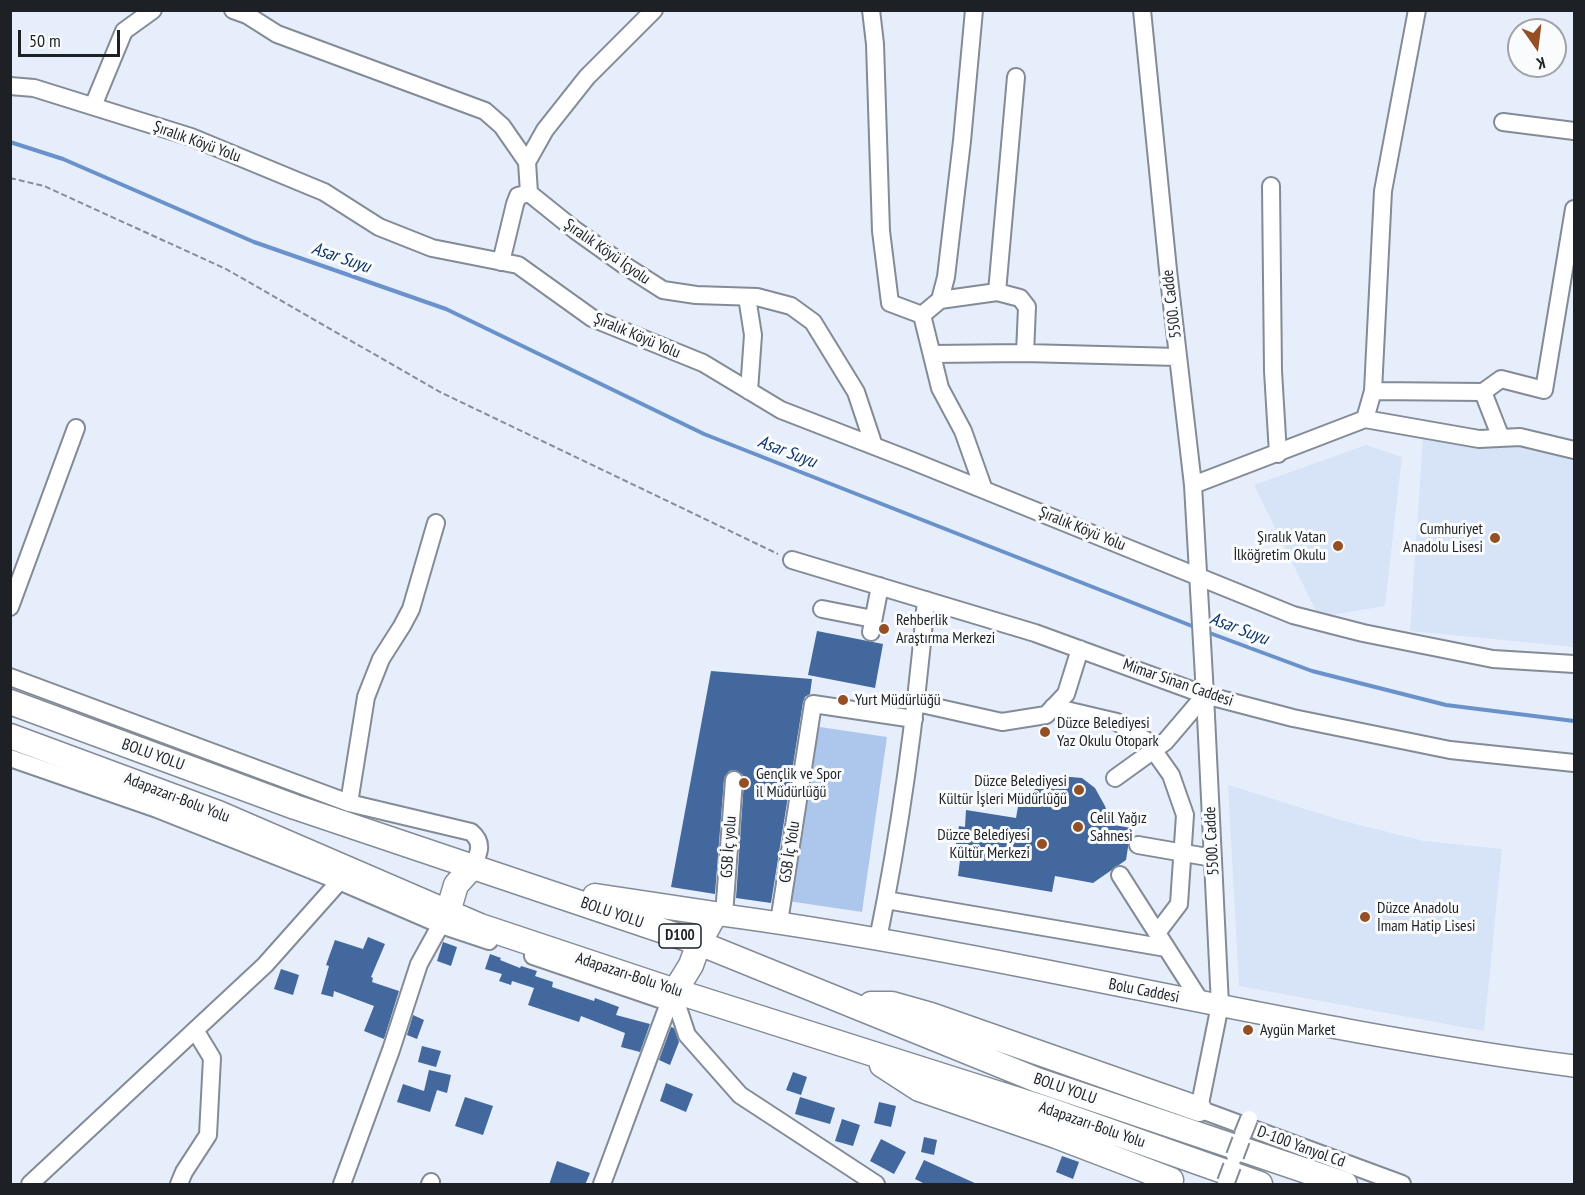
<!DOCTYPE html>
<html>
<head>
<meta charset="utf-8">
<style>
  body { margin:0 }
  #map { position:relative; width:1585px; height:1195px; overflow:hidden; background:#e6eefb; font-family:"PT Sans Narrow",sans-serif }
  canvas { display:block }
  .frame { position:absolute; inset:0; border:12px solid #1d2024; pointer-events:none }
  .north { position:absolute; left:1507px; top:18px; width:60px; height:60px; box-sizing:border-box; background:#f9fbfd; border:2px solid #a1a3a6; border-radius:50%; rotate:166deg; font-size:16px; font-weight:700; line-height:24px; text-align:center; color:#1d2024 }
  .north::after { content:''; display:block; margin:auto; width:21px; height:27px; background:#944f24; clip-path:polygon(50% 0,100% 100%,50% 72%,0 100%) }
  .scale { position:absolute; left:18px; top:30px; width:102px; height:27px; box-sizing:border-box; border:3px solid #1d2024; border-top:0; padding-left:8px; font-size:18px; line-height:21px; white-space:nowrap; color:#1d2024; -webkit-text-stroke:4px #f9fbfd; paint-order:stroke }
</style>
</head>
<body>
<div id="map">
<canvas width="1585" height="1195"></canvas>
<div class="frame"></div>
<div class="north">K</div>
<div class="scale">50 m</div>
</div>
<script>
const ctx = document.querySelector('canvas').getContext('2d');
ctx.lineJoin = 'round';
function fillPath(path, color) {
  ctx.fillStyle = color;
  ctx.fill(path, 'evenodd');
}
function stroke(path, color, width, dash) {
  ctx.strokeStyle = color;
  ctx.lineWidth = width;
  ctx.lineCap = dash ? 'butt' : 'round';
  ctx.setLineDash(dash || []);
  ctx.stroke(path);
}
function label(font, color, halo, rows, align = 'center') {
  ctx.font = font + ' "PT Sans Narrow",sans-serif';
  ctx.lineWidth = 6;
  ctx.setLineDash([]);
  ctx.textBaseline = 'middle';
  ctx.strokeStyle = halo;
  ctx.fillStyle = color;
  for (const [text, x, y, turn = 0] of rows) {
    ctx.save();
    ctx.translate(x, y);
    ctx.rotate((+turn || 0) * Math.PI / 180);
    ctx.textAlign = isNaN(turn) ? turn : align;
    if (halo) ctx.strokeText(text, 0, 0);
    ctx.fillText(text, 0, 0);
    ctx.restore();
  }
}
fillPath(new Path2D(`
  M1424,422L1574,446V647L1410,631Z
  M1366,445L1402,457L1385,606L1319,617L1254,485Z
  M1228,785L1344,821L1424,841L1502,849L1484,1031L1239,986Z`), '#d7e4f7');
fillPath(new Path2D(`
  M813,726L887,737L862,912L788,901Z`), '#adc6eb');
stroke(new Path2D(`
  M10,142L63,159L254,242L446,309L704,434L1197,628
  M1207,632L1312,671L1446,705L1574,721`), '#6991ca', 4);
fillPath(new Path2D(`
  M817,631L883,644L875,688L808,675Z
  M711,671L812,679L810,694L805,697L803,702L771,903L736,898L744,781L743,775L735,770L729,771L724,779L715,894L671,887Z
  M1059,776L1082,778L1095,788L1105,806L1108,815V824L1131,828L1126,860L1093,883L1055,876L1052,892L958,876L960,860H953L959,826L965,827L966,810L1016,818L1019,801L1027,804L1035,789L1045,782Z
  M368,937L385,944L371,977L373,978L372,982L399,991L384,1039L364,1031L374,1006L334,991L333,997L321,994L329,966L326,965L335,940L363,949Z
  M443,942L457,947L451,966L437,961Z
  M490,954L501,958L500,960L520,968L521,966L537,971L535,976L553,982L552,987L594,1001L595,998L619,1007L616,1015L650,1024L640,1052L621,1047L625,1033L581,1016L579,1022L528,1005L534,988L512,981L511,985L499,981L502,974L485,969Z
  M281,969L299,975L293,995L274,989Z
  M413,1015L424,1020L417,1039L407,1035Z
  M671,1027L674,1028L679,1042L670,1065L659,1060Z
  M422,1046L441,1051L436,1067L418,1062Z
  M429,1070L451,1075L447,1093L437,1090L430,1112L397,1102L403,1084L424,1091Z
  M793,1072L807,1077L801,1095L786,1090Z
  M666,1083L693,1094L686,1112L660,1101Z
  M465,1097L493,1106L483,1135L455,1126Z
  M800,1097L835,1108L830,1124L795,1114Z
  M879,1102L896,1106L891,1127L874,1123Z
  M842,1119L860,1125L853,1146L835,1141Z
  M924,1137L937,1140L934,1155L921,1152Z
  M881,1139L906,1152L894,1174L870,1161Z
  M1062,1156L1079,1162L1073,1179L1056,1172Z
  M924,1160L979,1185H927L915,1179Z
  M557,1161L590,1173L585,1185H549Z`), '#42689e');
const minor = new Path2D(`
  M233,10L247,15L277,34L485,111L502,126L527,162
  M654,10L587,77L545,130L527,162L529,193L575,230L624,265L663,290L696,295L757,297L791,306L813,322L856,392L874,446
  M871,10L875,44L881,231L890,303L922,315
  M1142,10L1168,270L1193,485L1205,695L1220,1005L1199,1109L1402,1184
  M10,86L34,88L191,137L324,192L379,227L432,248L518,265L592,318L703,363L781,410L910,460L1293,615L1363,633L1493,659L1574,664
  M93,106L124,31L153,10
  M1503,122L1574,131
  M1271,186L1273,371L1278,454
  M501,262L515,204L518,196L529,193
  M997,292L1016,77
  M747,297L753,335L749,391
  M940,300L997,292L1020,298L1027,307L1025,353
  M922,315L940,300L946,277L962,141L974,10
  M922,315L940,388L963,431L984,490
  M932,354L1025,353L1178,357
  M1373,391L1383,191L1417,10
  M1483,392L1501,379L1544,390L1574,209
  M1365,419L1373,391L1483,392L1501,438
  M1193,485L1365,419L1479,439L1520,437L1574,450
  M792,560L1035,633L1205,695L1293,718L1450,750L1574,763
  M10,607L76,428
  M822,609L873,619
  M871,632L880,586
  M10,677L349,803L471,832C484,843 479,853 473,866
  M917,703L1002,722L1046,715L1066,694L1080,649
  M1053,707L1117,722L1147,741L1171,775L1185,815L1179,904L1157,933
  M10,758L157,809L339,881L441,925L489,941
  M1115,778L1165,742L1205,695
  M349,803L366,697L381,659L402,626L411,609L436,523
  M1138,845L1213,858
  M1120,875L1201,1002
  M886,900L1166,948
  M724,915L734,780
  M779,922L813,704L914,719
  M878,939C901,827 916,714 926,600
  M533,956L677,1005
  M676,996L677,1005L687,1035L740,1095L876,1184
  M30,1184L265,965L346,874
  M179,1184L184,1172L208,1135L212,1058L195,1030
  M342,1184L391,1050L419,964L446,915
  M430,1184L431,1182
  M602,1184L669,1003`);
const major = new Path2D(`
  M715,914C1003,952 1286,1029 1574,1066`);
const highway = new Path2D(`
  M10,702L295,807L699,943L1037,1080L1345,1184
  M10,736L218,813L480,926L675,991L1050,1110L1260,1184
  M595,896L715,914L699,943L691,965L675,991
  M448,912L456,885L473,866
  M871,1004H892L931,1015L1199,1109
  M882,1065L919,1089L1056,1136L1171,1180`);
stroke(minor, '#838b96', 20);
stroke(major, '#838b96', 24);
stroke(highway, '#838b96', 27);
stroke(new Path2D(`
  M10,178L44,186L226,269L440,392L778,554`), '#878d96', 2, [6, 3]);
stroke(minor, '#fff', 16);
stroke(major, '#fff', 21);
stroke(highway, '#fff', 24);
const minorBridge = new Path2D(`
  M1243,1134L1249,1119
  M1235,1156L1241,1140
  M1226,1182L1232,1166`);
stroke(minorBridge, '#838b96', 20, []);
stroke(minorBridge, '#fff', 16);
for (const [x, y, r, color] of [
  [1495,538,6,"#944f24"],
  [1338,546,6,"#944f24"],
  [884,629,6,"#944f24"],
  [843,700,6,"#944f24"],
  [1045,732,6,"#944f24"],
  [744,783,6,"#944f24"],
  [1079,790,6,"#944f24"],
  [1078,827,6,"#944f24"],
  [1042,844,6,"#944f24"],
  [1365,917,6,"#944f24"],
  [1248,1030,6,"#944f24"]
]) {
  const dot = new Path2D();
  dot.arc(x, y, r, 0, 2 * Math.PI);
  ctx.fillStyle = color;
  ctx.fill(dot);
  stroke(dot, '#f9fbfd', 2);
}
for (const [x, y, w] of [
  [680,936,42]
]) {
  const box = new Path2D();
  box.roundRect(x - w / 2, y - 12, w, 24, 4.5);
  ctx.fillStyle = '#f9fbfd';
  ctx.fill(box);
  stroke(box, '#1d2024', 1.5);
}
label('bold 15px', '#1d2024', null, [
  ["D100",680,936]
]);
label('16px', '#1d2024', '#f9fbfd', [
  ["Şıralık Köyü Yolu",197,142,20],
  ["Şıralık Köyü İçyolu",607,252,35],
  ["5500. Cadde",1172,304,-97],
  ["Şıralık Köyü Yolu",637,336,23],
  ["Şıralık Köyü Yolu",1082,529,22],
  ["Mimar Sinan Caddesi",1178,683,19],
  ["BOLU YOLU",153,755,20],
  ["Adapazarı-Bolu Yolu",177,798,21],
  ["5500. Cadde",1212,841,-93],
  ["GSB İç yolu",729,847,-86],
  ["GSB İç Yolu",790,852,-81],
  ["BOLU YOLU",612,913,19],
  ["Adapazarı-Bolu Yolu",629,975,18],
  ["Bolu Caddesi",1144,991,11],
  ["BOLU YOLU",1065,1089,19],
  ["Adapazarı-Bolu Yolu",1092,1125,19],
  ["D-100 Yanyol Cd",1301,1147,20]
]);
label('16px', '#1d2024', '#f9fbfd', [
  ["Cumhuriyet",1483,529,"right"],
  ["Anadolu Lisesi",1483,547,"right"],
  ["Şıralık Vatan",1326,537,"right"],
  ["İlköğretim Okulu",1326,555,"right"],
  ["Rehberlik",896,620],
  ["Araştırma Merkezi",896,638],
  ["Yurt Müdürlüğü",855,700],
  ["Düzce Belediyesi",1057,723],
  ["Yaz Okulu Otopark",1057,741],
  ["Gençlik ve Spor",756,774],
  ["il Müdürlüğü",756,792],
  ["Düzce Belediyesi",1067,781,"right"],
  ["Kültür İşleri Müdürlüğü",1067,799,"right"],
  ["Celil Yağız",1090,818],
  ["Sahnesi",1090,836],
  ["Düzce Belediyesi",1030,835,"right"],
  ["Kültür Merkezi",1030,853,"right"],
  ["Düzce Anadolu",1377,908],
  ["İmam Hatip Lisesi",1377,926],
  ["Aygün Market",1260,1030]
], 'left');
label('italic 18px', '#0d3468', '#f9fbfd', [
  ["Asar Suyu",341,258,19],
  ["Asar Suyu",787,452,21],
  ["Asar Suyu",1239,629,21]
]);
</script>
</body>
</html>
